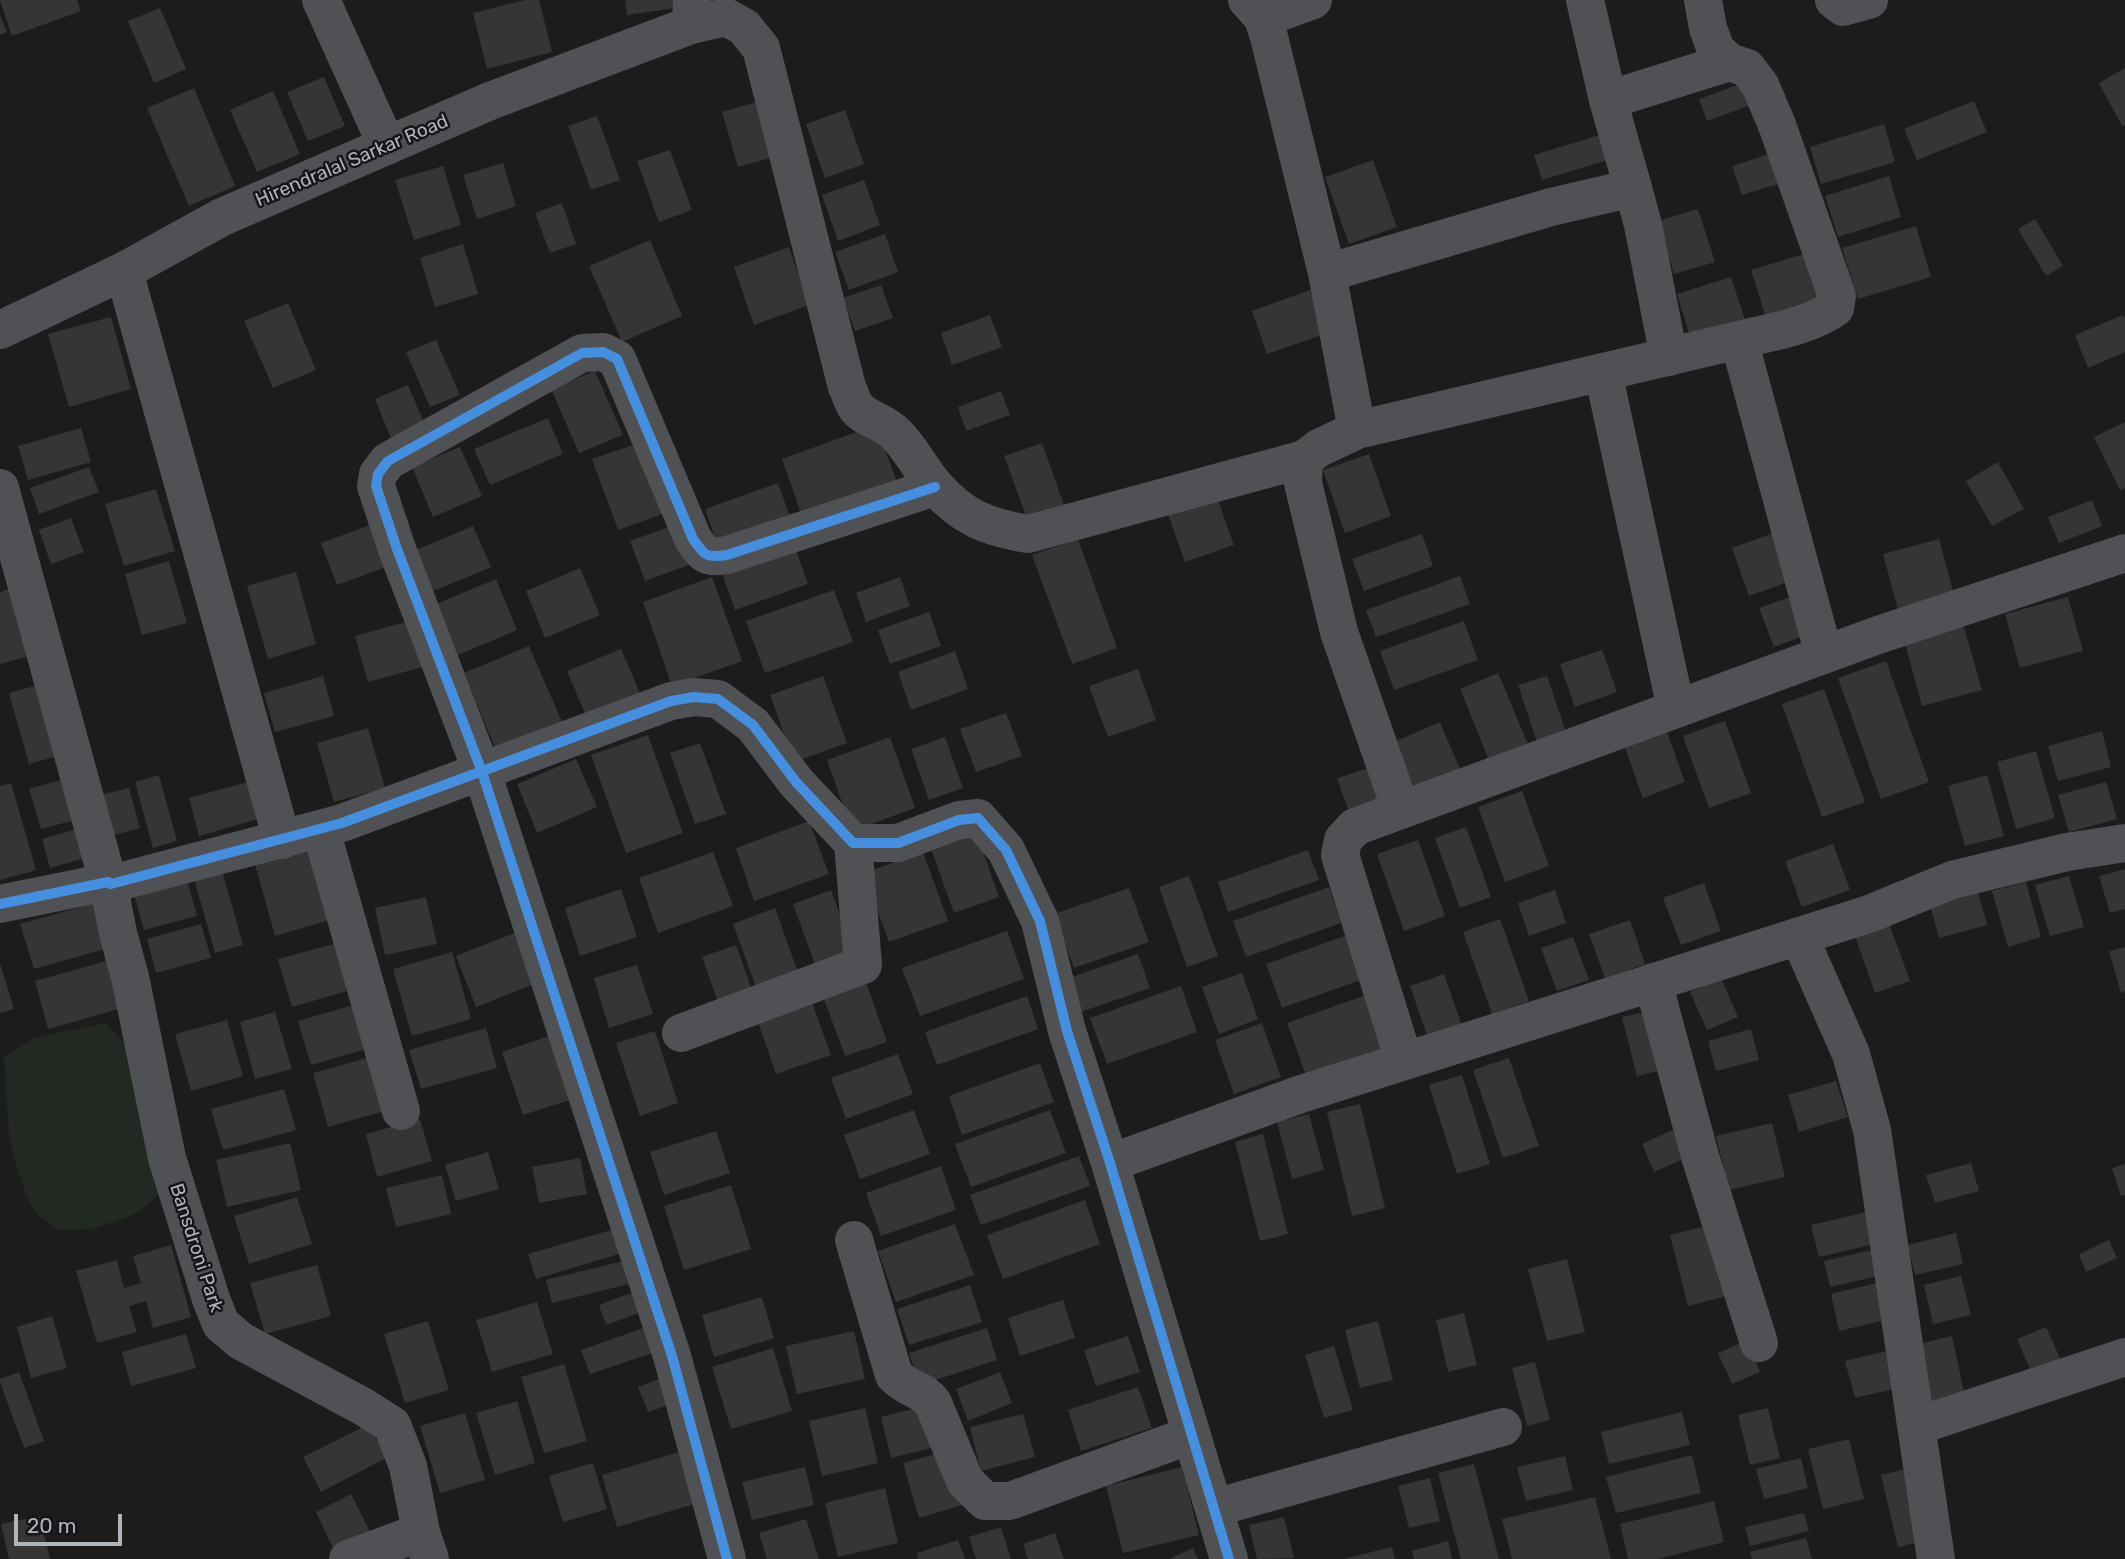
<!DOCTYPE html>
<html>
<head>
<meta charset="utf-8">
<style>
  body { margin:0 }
  #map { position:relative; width:2125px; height:1559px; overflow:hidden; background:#1c1c1c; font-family:Rubik,sans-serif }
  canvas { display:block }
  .scale { position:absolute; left:14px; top:1514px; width:108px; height:32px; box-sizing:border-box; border:4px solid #aeb3bc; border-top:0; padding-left:9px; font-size:21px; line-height:24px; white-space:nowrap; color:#aeb3bc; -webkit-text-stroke:5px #161618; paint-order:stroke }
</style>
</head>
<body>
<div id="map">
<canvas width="2125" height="1559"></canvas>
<div class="scale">20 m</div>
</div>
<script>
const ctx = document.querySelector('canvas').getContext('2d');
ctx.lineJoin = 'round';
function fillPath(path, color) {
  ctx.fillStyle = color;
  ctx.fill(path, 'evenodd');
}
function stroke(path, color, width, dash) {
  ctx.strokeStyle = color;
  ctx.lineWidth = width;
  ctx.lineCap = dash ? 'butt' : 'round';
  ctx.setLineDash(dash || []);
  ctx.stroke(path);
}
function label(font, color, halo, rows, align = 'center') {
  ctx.font = font + ' Rubik,sans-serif';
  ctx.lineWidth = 5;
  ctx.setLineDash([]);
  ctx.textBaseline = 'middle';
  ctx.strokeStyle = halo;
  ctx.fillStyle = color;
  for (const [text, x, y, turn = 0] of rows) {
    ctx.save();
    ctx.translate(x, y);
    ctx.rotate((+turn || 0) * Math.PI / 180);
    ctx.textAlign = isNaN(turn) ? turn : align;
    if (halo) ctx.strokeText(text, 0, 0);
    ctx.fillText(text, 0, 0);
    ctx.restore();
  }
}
fillPath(new Path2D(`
  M105,1023L128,1046L162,1191L138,1213L92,1229L58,1230L39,1216L30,1203L20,1178L9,1136L4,1057L34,1038Z`), '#222922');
fillPath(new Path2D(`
  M0,0H77L81,11L12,36Z
  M525,0H539L552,52L487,69L473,13Z
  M625,0H673L675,8L627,15Z
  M160,8L186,69L154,83L128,21Z
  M0,15L7,32L0,35Z
  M2125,68V125L2122,126L2099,83Z
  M324,77L345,126L308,141L287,92Z
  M1751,80L1759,102L1707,121L1699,99Z
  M194,88L235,186L189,206L147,108Z
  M273,91L300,154L257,172L230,110Z
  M1974,101L1987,132L1917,160L1904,129Z
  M757,102L773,157L738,167L722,112Z
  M845,110L864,164L825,178L806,124Z
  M597,116L620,180L591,190L568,126Z
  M1884,124L1895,162L1821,184L1810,147Z
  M1603,134L1611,159L1542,180L1534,155Z
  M670,150L692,210L659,222L637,161Z
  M1776,152L1785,182L1742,195L1732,166Z
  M1373,160L1397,227L1349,244L1325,177Z
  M503,163L516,206L477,219L463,175Z
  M443,166L461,225L414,240L395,180Z
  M1889,176L1901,217L1838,237L1825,196Z
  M864,180L880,225L838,241L822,195Z
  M562,203L576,244L550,253L535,213Z
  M1698,209L1715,262L1674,274L1658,221Z
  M2035,219L2063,266L2046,276L2018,229Z
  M1916,226L1931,277L1858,299L1842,248Z
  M885,234L898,272L849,290L835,252Z
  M650,240L682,316L622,342L589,266Z
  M463,244L478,294L435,307L420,258Z
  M789,247L809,305L754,325L734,267Z
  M1814,251L1831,305L1768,324L1751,270Z
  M1731,277L1748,329L1693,346L1677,294Z
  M881,285L893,318L855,331L843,298Z
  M1321,286L1336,330L1267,354L1252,311Z
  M288,303L316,370L273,388L244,321Z
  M990,315L1002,347L952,365L941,333Z
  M2123,315L2125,319V352L2088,368L2075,335Z
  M111,317L131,389L69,407L48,334Z
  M436,340L460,395L430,407L406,352Z
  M595,371L623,435L579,453L551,389Z
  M408,385L428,432L394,446L375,399Z
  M1001,391L1010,415L966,431L958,407Z
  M548,418L563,454L490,485L474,449Z
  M2125,422V488L2120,490L2094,437Z
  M876,425L898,485L803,519L782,459Z
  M81,428L91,462L28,480L18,446Z
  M645,441L671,511L618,530L592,459Z
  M1042,443L1065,508L1028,521L1004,456Z
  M460,447L482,496L433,517L412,467Z
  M1369,454L1391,516L1345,533L1323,470Z
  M1998,462L2024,509L1992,526L1966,481Z
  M89,467L99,492L39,514L30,488Z
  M778,483L793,526L720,552L705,509Z
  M1213,486L1234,545L1185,562L1164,503Z
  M156,489L175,551L124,566L105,504Z
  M2092,500L2102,526L2059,543L2048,517Z
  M71,518L84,552L51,564L39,530Z
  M683,522L697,562L645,581L630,541Z
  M376,523L392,565L337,585L321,543Z
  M473,526L491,567L431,592L414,551Z
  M1782,530L1799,578L1749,596L1732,548Z
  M1422,534L1433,566L1364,591L1352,559Z
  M792,539L808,584L735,610L719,565Z
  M1078,539L1117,648L1072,664L1032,555Z
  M1939,539L1956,602L1900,617L1883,554Z
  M169,561L187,623L142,635L125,574Z
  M580,568L600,615L545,638L526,591Z
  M296,572L316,644L268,659L247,586Z
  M1460,576L1470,604L1376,637L1366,610Z
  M712,577L742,661L672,686L643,602Z
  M900,577L910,606L866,622L856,593Z
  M496,579L517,630L458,655L436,604Z
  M21,585L40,653L0,664V592Z
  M834,590L853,642L765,673L746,621Z
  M1801,593L1815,632L1774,647L1759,608Z
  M2068,597L2083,651L2020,668L2005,614Z
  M929,612L941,646L890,664L878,630Z
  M413,620L426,666L368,682L355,636Z
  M1464,621L1478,660L1394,690L1380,651Z
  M1963,624L1982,690L1922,706L1904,640Z
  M529,646L562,722L496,750L464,673Z
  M621,649L640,693L586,716L567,671Z
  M1602,650L1617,692L1575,707L1560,664Z
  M955,651L968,689L911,710L898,672Z
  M1886,661L1929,782L1881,799L1838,678Z
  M1138,669L1156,720L1108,737L1089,686Z
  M1498,673L1530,749L1491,765L1460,689Z
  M323,676L334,716L275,732L264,693Z
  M823,676L847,743L794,762L770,695Z
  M1547,676L1568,738L1539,748L1518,685Z
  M42,684L62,755L29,764L9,693Z
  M1824,689L1865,802L1822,817L1782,704Z
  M1006,713L1022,756L976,772L960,729Z
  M1725,721L1751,793L1709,808L1683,736Z
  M1440,722L1462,774L1417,794L1394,742Z
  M368,728L385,788L334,802L317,743Z
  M2102,731L2111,767L2058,781L2048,746Z
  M1667,732L1685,782L1643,798L1625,748Z
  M648,735L683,833L626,853L591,755Z
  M890,737L915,808L852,831L827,760Z
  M945,737L963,788L929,800L911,749Z
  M700,743L726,814L695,824L670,753Z
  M2036,751L2055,818L2016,829L1997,762Z
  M576,759L597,807L537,833L517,784Z
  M1375,766L1389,807L1352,820L1337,778Z
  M159,775L177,841L153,848L135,782Z
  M1987,775L2004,836L1965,846L1948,786Z
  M68,778L79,819L41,829L29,789Z
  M248,782L258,819L199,836L189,798Z
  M2106,782L2117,819L2069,832L2058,795Z
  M11,783L36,870L0,880V786Z
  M129,788L140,828L108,837L96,796Z
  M1522,791L1549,866L1505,882L1478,807Z
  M809,821L829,874L754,901L736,848Z
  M1466,827L1491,897L1460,908L1435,838Z
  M77,829L85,858L50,868L42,839Z
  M975,829L999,897L954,913L930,846Z
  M1418,840L1445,916L1404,931L1377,854Z
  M1833,844L1850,890L1802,907L1785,861Z
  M317,846L337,918L275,936L255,864Z
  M1308,850L1319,880L1228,912L1218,882Z
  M713,852L733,906L658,933L639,878Z
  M923,852L948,921L889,942L864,873Z
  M221,867L243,945L215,953L193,875Z
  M2125,869V909L2110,913L2099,876Z
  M1189,876L1218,956L1187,967L1159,887Z
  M2069,876L2084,927L2050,936L2035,885Z
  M187,879L197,916L144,930L134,894Z
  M1975,881L1987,925L1939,938L1927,893Z
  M2026,882L2041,937L2008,947L1992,891Z
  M1704,883L1721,931L1681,945L1663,898Z
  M1329,887L1341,923L1246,957L1233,921Z
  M1129,888L1149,942L1074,968L1054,914Z
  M621,889L637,937L580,956L565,908Z
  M831,890L854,954L816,967L793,904Z
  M1555,890L1566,923L1529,936L1518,903Z
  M426,897L437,944L385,955L375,908Z
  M95,903L108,948L34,969L20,924Z
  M775,908L799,975L757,990L733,924Z
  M1887,918L1910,981L1875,993L1853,930Z
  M1500,919L1529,1001L1492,1014L1463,932Z
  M1630,920L1645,964L1605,978L1589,934Z
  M201,924L211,958L156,973L147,939Z
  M1007,931L1024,979L920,1016L902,968Z
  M517,932L537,983L476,1007L456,956Z
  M1353,933L1369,977L1282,1008L1266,964Z
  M1573,937L1589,980L1557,991L1541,948Z
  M341,942L354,989L292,1007L278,959Z
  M736,945L752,990L718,1002L702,957Z
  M2125,947V991L2121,993L2109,951Z
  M452,952L471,1019L412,1036L393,969Z
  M1138,954L1150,988L1078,1013L1066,979Z
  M113,959L126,1007L48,1029L35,981Z
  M0,963L14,1009L0,1013Z
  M637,965L653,1014L609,1028L594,978Z
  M1242,973L1258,1019L1219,1034L1202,987Z
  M1444,974L1462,1026L1428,1038L1410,986Z
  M1721,978L1738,1017L1707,1030L1690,992Z
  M865,979L887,1042L845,1056L822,994Z
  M1181,986L1197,1032L1107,1064L1090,1018Z
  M1369,994L1388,1050L1307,1078L1287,1023Z
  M1027,996L1038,1029L937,1065L925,1032Z
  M810,997L831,1055L776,1074L756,1016Z
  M360,1003L373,1047L311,1065L298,1021Z
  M1656,1010L1670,1068L1637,1076L1622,1017Z
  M275,1012L292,1069L255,1079L240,1022Z
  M227,1020L243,1076L191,1091L175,1034Z
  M1262,1023L1281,1077L1234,1094L1215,1040Z
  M486,1028L497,1068L421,1089L409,1050Z
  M1751,1029L1759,1060L1716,1071L1708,1041Z
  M655,1031L678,1103L640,1116L616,1043Z
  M555,1034L576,1098L523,1115L502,1052Z
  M898,1054L913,1094L846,1119L831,1078Z
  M370,1057L385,1111L328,1127L313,1073Z
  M1509,1058L1539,1146L1503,1158L1473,1070Z
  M1040,1063L1054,1102L962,1135L949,1096Z
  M1462,1075L1490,1164L1457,1174L1429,1085Z
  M1836,1081L1848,1117L1799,1132L1788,1095Z
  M284,1089L296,1130L223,1150L211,1109Z
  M1360,1104L1385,1208L1352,1216L1327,1112Z
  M914,1110L930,1154L860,1179L844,1135Z
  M1050,1110L1066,1153L971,1187L955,1144Z
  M1309,1114L1324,1170L1292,1179L1277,1122Z
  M420,1119L432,1161L377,1177L366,1134Z
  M1772,1123L1785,1177L1729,1190L1716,1136Z
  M1675,1129L1688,1157L1654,1172L1642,1144Z
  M716,1131L730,1173L664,1195L650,1152Z
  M1263,1134L1288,1234L1260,1241L1235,1142Z
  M290,1143L301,1190L227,1207L216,1160Z
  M488,1152L499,1189L456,1201L445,1165Z
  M1079,1156L1090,1186L981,1225L970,1195Z
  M580,1158L587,1194L539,1203L532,1167Z
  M1971,1163L1979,1191L1935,1203L1926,1175Z
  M2125,1164V1195L2121,1196L2112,1168Z
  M941,1166L956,1210L881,1236L866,1193Z
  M442,1175L451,1214L396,1227L386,1188Z
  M731,1185L751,1249L684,1270L664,1206Z
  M297,1197L312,1244L249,1264L234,1216Z
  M1085,1200L1100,1244L1003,1279L987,1235Z
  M1871,1211L1878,1243L1819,1257L1811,1225Z
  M955,1224L974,1275L896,1302L878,1251Z
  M1714,1224L1731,1295L1688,1306L1670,1235Z
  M625,1226L632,1250L536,1279L528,1254Z
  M1956,1233L1963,1264L1915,1275L1908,1245Z
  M2109,1240L2117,1258L2086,1272L2079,1254Z
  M171,1245L191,1317L153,1328L146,1301L129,1306L137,1332L97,1343L76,1271L117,1260L124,1288L141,1283L133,1256Z
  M1876,1249L1882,1275L1830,1287L1824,1261Z
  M632,1259L637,1282L552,1303L546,1280Z
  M1567,1259L1585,1332L1547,1341L1528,1269Z
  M317,1265L331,1316L265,1334L250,1283Z
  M1961,1276L1971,1315L1933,1324L1924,1285Z
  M1881,1282L1890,1319L1839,1331L1831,1294Z
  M970,1285L982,1322L909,1345L897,1309Z
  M639,1290L647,1310L606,1325L599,1305Z
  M762,1297L774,1338L714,1357L702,1315Z
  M1063,1300L1075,1338L1020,1356L1008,1318Z
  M537,1302L553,1354L492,1372L476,1320Z
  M1464,1313L1477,1365L1448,1372L1436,1320Z
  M52,1316L67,1368L31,1378L17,1327Z
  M428,1321L449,1390L405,1403L384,1334Z
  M1378,1321L1393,1380L1360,1388L1345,1330Z
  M652,1325L661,1350L590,1374L581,1350Z
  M2046,1327L2065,1369L2035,1381L2017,1339Z
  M987,1328L997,1360L920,1385L909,1353Z
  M854,1331L865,1379L797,1394L786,1346Z
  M186,1334L196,1368L131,1386L122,1352Z
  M1128,1336L1140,1372L1096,1386L1084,1350Z
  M1952,1336L1966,1401L1925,1414L1911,1346Z
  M1746,1341L1760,1372L1732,1384L1718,1353Z
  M1334,1346L1353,1410L1324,1418L1305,1355Z
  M773,1348L792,1411L731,1429L712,1367Z
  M1894,1349L1903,1387L1855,1398L1845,1361Z
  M1535,1362L1550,1420L1527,1426L1512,1368Z
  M564,1364L587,1441L544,1453L521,1377Z
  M19,1372L44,1441L24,1448L0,1382V1379Z
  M1000,1372L1012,1403L968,1421L956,1389Z
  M668,1376L677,1402L648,1412L638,1387Z
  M1138,1387L1152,1428L1081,1451L1068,1410Z
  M517,1401L535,1463L495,1475L476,1413Z
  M925,1406L935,1447L891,1458L881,1417Z
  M865,1408L878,1463L822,1476L809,1421Z
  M1768,1408L1780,1458L1750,1465L1738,1415Z
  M1682,1412L1690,1445L1609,1464L1601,1432Z
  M465,1413L485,1480L440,1493L420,1426Z
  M1023,1414L1035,1457L981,1471L970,1427Z
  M369,1424L386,1458L321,1492L303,1457Z
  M1849,1439L1864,1499L1823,1509L1808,1449Z
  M682,1451L698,1503L617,1527L602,1475Z
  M947,1451L963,1505L919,1518L903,1463Z
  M1692,1455L1701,1493L1616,1513L1606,1477Z
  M1565,1456L1573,1490L1526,1501L1517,1467Z
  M1801,1458L1808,1488L1764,1499L1756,1469Z
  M593,1463L607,1509L563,1522L549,1476Z
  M1474,1464L1499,1559H1461L1438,1473Z
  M805,1467L814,1505L752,1520L742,1482Z
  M1182,1467L1199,1535L1123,1553L1106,1486Z
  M1914,1467L1931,1539L1898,1547L1881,1475Z
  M1430,1478L1440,1521L1409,1528L1398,1486Z
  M885,1488L898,1543L838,1557L825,1503Z
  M351,1494L371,1534L335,1552L316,1512Z
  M1595,1497L1611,1559H1512L1502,1519Z
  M1714,1501L1724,1542L1658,1559H1628L1620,1524Z
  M1804,1513L1809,1531L1750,1546L1745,1527Z
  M40,1516L50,1559H9L1,1524Z
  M1284,1517L1294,1558L1257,1559L1249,1525Z
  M806,1519L819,1559H767L759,1533Z
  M1001,1527L1011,1559H976L969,1537Z
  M1055,1533L1064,1559H1028L1023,1544Z
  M1806,1538L1812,1559H1752L1750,1552Z
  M958,1540L965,1559H918L917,1553Z
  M1448,1541L1452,1559H1414L1412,1551Z
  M1392,1547L1395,1559H1347V1558Z
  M1193,1548L1198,1559H1169Z`), '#353536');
stroke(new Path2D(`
  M321,0L387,146
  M1247,0L1263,18L1269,37L1327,273L1357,430L1319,448L1304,459L1303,483L1339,632L1401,810L1355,827L1343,840L1340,855L1404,1061
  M1585,0L1608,100L1633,188
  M1834,0L1843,7L1869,0
  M1263,18L1313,0
  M691,25L726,17L744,27L761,48L847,387C850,393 852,401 856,407C865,419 883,421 896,434C911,449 921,470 935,486C963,518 987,527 1028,534L1304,459
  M1608,100L1729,62
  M124,271L282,840
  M1327,273L1551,207L1633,188L1643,225L1669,357
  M0,330L124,271L222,217L490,101L691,25L692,0
  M1739,340L1824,655
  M1603,372L1676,709
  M1357,430L1739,340C1770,332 1808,327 1835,308L1837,296L1777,125L1760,85L1747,68L1729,62L1716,50L1708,28L1703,0
  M0,488L108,882L118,933L130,977L167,1158L211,1299L221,1324L241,1341L362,1406L392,1425L408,1466L421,1532L430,1559
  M1401,810L1878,635L2125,553
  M321,830L401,1111
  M0,904L108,882L111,884L342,823L671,701L694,697L718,699L753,725L796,782L853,843H898L959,820L978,818L1006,850L1040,921L1067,1031L1110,1163L1229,1559
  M1799,936L1851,1054L1872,1130L1936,1559
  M1653,982L1700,1156L1759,1343
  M681,1033L863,965L853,843
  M1110,1163L1301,1094L1869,914L1952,880L2067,852L2125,843
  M854,1240L894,1375C908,1390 922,1388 933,1403L965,1481L985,1501H1010L1191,1435
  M1917,1426L2125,1357
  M1214,1508L1503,1427
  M348,1559L421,1532
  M727,1559L672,1356L482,772L397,549L376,486L378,474L388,461L582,353L603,352L617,359L693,539C705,556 706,558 727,555L935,487`), '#505155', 38);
stroke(new Path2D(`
  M0,904L108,882L111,884L342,823L671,701L694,697L718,699L753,725L796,782L853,843H898L959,820L978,818L1006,850L1040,921L1067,1031L1110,1163L1229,1559
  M727,1559L672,1356L482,772L397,549L376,486L378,474L388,461L582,353L603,352L617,359L693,539C705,556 706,558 727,555L935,487`), '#468fdf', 10);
label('19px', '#aeb3bc', '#161618', [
  ["Hirendralal Sarkar Road",352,161,-23],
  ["Bansdroni Park",196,1248,72]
]);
</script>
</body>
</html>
